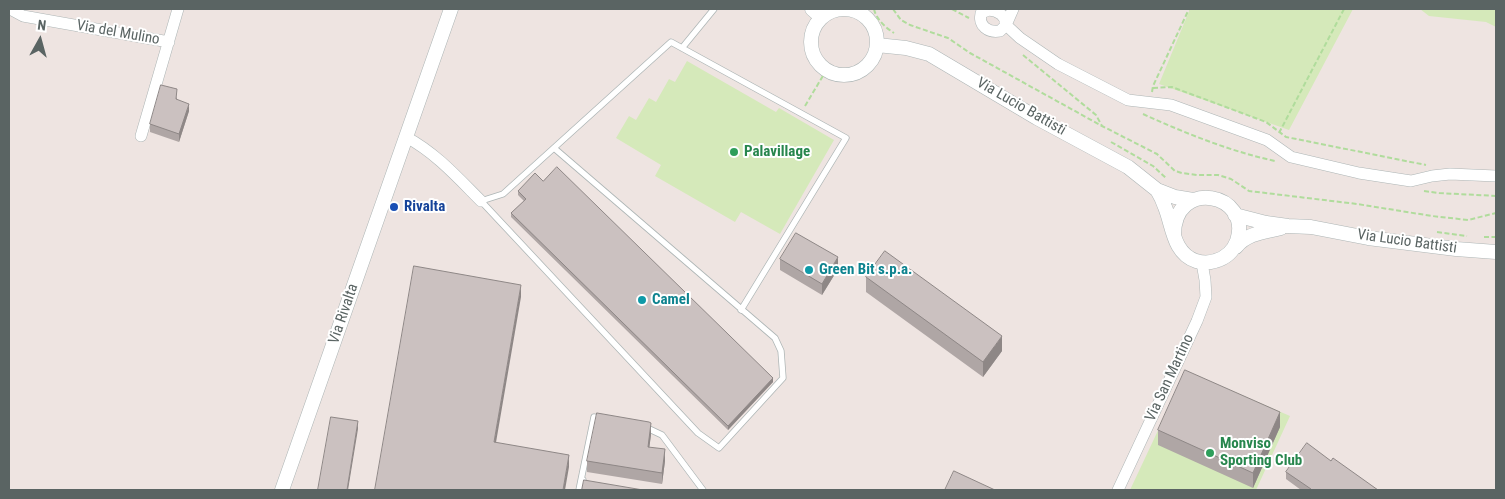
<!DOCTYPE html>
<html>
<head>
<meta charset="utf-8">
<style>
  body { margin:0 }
  #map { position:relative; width:1505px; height:499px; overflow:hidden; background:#eee4e1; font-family:"Roboto Condensed",sans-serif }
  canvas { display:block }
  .frame { position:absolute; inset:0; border:10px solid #5a6463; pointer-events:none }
  .north { position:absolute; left:15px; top:15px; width:50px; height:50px; -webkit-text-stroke:4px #fff; paint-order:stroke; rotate:7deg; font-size:14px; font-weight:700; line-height:20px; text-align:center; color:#5a6463 }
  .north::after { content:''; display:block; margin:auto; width:18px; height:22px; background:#5a6463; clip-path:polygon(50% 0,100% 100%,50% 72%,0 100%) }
</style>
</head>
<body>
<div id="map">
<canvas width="1505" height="499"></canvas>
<div class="frame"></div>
<div class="north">N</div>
</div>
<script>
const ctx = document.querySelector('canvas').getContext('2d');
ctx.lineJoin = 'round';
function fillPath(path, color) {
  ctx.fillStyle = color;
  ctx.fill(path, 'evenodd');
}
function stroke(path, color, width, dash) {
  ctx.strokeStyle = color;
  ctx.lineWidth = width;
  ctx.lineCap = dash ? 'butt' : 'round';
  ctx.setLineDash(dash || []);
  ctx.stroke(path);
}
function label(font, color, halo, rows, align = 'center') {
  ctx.font = font + ' "Roboto Condensed",sans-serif';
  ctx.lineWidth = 4;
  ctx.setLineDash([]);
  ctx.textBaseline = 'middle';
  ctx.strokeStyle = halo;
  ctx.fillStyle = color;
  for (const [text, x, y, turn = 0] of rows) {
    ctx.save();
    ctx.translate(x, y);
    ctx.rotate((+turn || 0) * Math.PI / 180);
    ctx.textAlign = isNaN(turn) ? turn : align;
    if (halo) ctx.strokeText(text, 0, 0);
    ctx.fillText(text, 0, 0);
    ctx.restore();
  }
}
fillPath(new Path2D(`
  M1190,9H1353L1289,130L1159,84Z
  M1420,9H1496V27L1486,22L1429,16Z
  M687,61L776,112L779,108L834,140L780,234L741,212L735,222L655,176L661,165L616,138L629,116L636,120L649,98L656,102L669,79L675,82Z
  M1186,371L1290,416L1256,490H1130Z`), '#d5e9ba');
const service = new Path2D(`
  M682,48L714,9
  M554,148L775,338L781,351L783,378L719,448L698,433L481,201L503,194L671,42L846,138L741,310
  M645,427L662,435L703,490
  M581,480L594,417L604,419
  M579,490L581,480H583`);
const minor = new Path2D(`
  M10,9L23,16L169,42
  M1013,9L1006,25L1020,38L1058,64L1128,100L1171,105L1267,140L1291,157L1359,173L1411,181L1432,176L1450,174L1496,176
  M989,10C998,11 1006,15 1006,25L1000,31C988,33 978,26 981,13Z
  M858,12L859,9
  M141,136L178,9
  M406,137C436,153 458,178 481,201
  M1118,490L1197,321L1206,297L1205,280L1202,263`);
const tertiary = new Path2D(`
  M812,9L821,17
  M811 42a33 33 0 1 1 66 0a33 33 0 1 1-66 0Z
  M877,45L906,48L929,54L1037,118L1128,167L1157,190L1175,197L1193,200
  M1157,190C1160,195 1163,201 1165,207C1173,227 1173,253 1196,261C1203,263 1209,263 1215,261C1226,258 1233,252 1237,241C1253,193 1174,177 1174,235
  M1235,215L1266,223L1288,226L1311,227L1368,238L1456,249L1496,252
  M1236,247C1247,233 1265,232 1281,228
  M282,490L451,9`);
stroke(service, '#adb5b5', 7);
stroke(minor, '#adb5b5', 12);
stroke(tertiary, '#adb5b5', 15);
stroke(new Path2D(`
  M874,9C876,19 886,28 894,33
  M893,9L901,20L910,25L948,38L970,53L1102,126L1157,154L1175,171L1182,173L1197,175H1218L1231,179L1249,191L1357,204L1432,216L1468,220L1496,213
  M952,9L969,18
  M1023,55L1096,115L1102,126
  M1153,88L1172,87L1266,122L1286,137L1426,165
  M1152,92L1153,86L1189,9
  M805,106L827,69
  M1143,114C1185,133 1229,151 1275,161
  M1279,133L1344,9
  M1111,142L1153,166L1167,179
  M1424,191L1439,193L1496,196
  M1437,232L1467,236
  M1484,237H1496`), '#b0dc9c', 2, [5, 2.5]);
stroke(service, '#fff', 5.5);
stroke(minor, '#fff', 11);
stroke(tertiary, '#fff', 14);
fillPath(new Path2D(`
  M177,97V100L189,111L179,142L150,132V124Z
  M543,181L773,382L728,430L511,217V213L524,201L518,195V191Z
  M780,259L838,269L822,295L780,270Z
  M866,277L1002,351L983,377L866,292Z
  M1280,427L1253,488L1158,445V430Z
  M651,435L649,447L665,461L662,484L587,472V461Z
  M1331,461L1378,490H1301L1286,479V472Z`), '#afa6a5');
fillPath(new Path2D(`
  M189,104V111L179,142V134Z
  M838,257V269L822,295V284Z
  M521,285V297L494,454V442Z
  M1002,336V351L983,377V362Z
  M773,378V382L728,430V426Z
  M1280,412V427L1253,488V473Z
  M358,421V429L348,490H347Z
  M651,423V435L648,458V447Z
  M665,449V461L662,484V473Z
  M569,455V467L565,490H563Z`), '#8e8786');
const building = new Path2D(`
  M161,85L177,89L176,99L189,104L179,134L150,124Z
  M557,167L773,378L728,426L511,213L526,199L518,191L535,173L543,181Z
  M796,233L838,257L822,284L780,259Z
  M885,251L1002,336L983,362L866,277Z
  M414,266L521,285L494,442L569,455L563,490H375Z
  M1185,370L1280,412L1253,473L1158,430Z
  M597,413L649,422L651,423L648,447L665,449L662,473L587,461Z
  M331,417L358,421L347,490H318Z
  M1307,443L1331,461L1333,458L1378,490H1310L1311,489L1286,472Z
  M954,471L995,490H945Z
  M584,480L643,490H582Z`);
fillPath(building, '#cbc1c0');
stroke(building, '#8e8786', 1);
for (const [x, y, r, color] of [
  [734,152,5,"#2e9e5b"],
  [394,207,5,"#1a4fb4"],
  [809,270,5,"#0f9aa8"],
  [642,300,5,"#0f9aa8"],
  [1210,453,5,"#2e9e5b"]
]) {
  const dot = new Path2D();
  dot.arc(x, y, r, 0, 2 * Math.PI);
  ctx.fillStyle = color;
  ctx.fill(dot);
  stroke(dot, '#fff', 2);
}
label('15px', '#5a6463', '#fff', [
  ["Via del Mulino",118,33,10],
  ["Via Lucio Battisti",1021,107,30],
  ["Via Lucio Battisti",1407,242,8],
  ["Via Rivalta",344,314,-71],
  ["Via San Martino",1170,378,-65]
]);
label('bold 15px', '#27864d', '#fff', [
  ["Palavillage",744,152],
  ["Monviso",1220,444],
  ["Sporting Club",1220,461]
], 'left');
label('bold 15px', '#164399', '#fff', [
  ["Rivalta",404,207]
], 'left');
label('bold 15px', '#0d838f', '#fff', [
  ["Green Bit s.p.a.",819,270],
  ["Camel",652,300]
], 'left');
</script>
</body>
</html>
